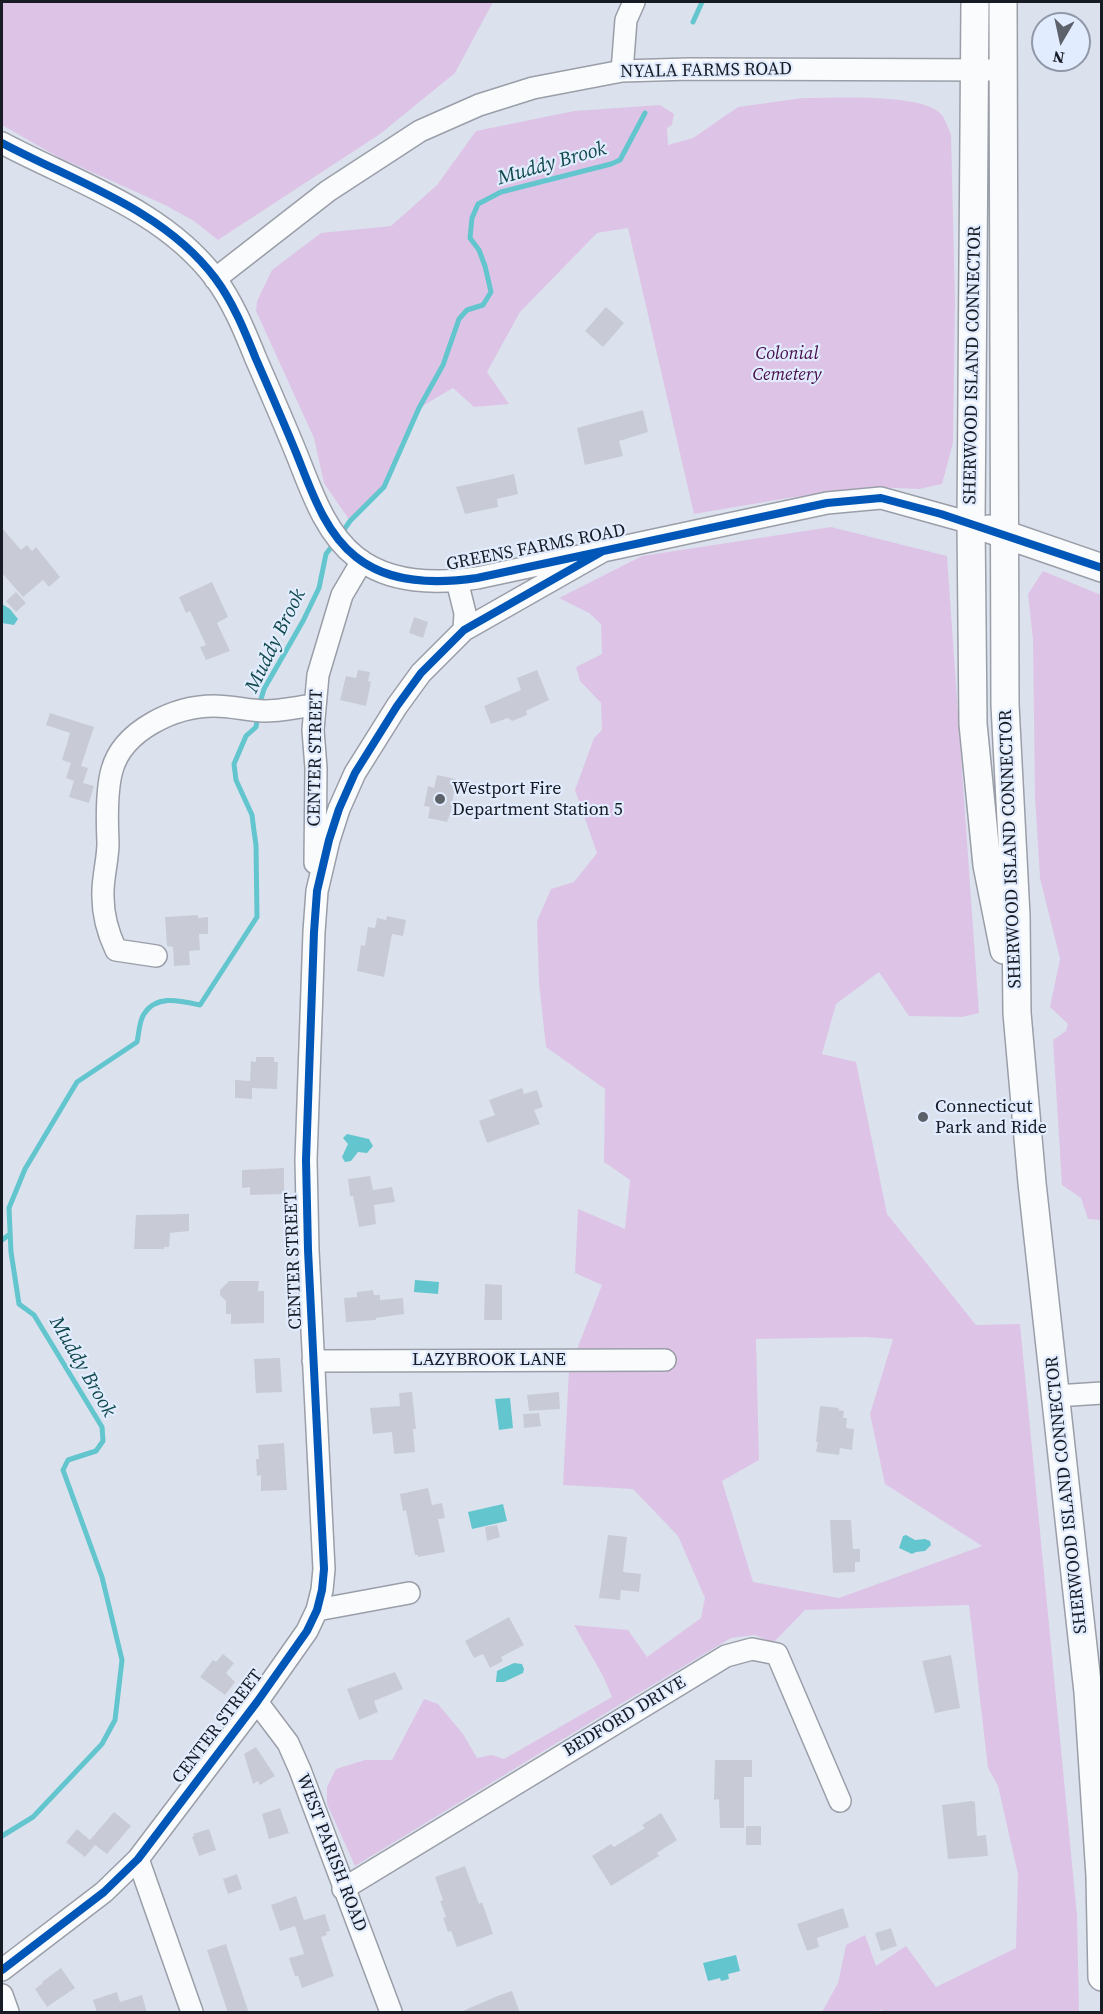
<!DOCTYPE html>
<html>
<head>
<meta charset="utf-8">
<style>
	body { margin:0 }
	#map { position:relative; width:1103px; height:2014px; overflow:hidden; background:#dbe2ee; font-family:"Source Serif 4",serif }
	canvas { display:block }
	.frame { position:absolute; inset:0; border:3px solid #171b23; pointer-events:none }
	.north { position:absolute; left:1031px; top:12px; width:60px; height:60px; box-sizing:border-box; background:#e2ecff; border:2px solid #9198a7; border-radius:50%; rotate:189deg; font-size:16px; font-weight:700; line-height:24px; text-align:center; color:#171b23 }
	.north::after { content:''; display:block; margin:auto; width:21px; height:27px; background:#5c616a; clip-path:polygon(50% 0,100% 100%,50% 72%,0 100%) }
</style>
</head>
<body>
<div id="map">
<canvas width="1103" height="2014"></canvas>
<div class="frame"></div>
<div class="north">N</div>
</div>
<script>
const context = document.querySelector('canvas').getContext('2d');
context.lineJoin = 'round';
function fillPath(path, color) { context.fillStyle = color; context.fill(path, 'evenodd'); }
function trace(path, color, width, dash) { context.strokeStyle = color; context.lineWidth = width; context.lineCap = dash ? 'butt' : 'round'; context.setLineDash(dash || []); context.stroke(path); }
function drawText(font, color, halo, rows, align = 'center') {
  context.font = font + ' "Source Serif 4",serif'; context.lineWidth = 4.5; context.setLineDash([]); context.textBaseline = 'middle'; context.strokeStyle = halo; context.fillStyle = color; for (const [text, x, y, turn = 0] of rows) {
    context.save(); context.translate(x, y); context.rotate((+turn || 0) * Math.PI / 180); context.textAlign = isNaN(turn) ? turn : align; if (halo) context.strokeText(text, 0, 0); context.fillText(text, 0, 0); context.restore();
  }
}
fillPath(new Path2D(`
	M2,2H493L455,73L380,134L218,240L194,221L165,205L56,156L2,125Z
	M803,98C832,98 920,93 940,113C945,118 948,128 951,134L955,302L953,443L942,484L919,489L868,487L788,498L694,514L628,228L597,233L520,312L487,372L509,404L474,407L453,388L419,408L384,487L350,521L324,483L314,438L256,311L257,301L272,270L321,233L391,226L437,185L476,131L574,111L660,105L674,114L672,125L667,128L668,145L693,138L738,107Z
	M831,527L947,556L979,1013L962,1017L909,1016L879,972L836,1004L822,1054L856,1062L887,1214L976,1325L1020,1324L1077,1915L1079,2012H885L881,2010L877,2012H822L838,1983L846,1945L865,1935L876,1966L906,1946L936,1987L1016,1948L1018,1874L998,1786L988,1768L969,1605L805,1610L773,1643L755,1635L731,1638L619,1705L355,1866L327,1804V1787L336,1769L365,1760H392L424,1699L438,1704L463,1734L477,1758L492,1755L504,1759L612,1697L603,1676L574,1625L628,1630L647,1657L701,1618L705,1598L678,1536L633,1489L563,1485L569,1370L602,1285L575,1273L578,1209L625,1229L630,1180L604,1162L605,1089L546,1047L539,983L537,921L551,889L574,882L597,853L575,790L594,738L602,730L601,703L580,681L576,667L602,654L601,624L589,613L559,598L642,556ZM866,1337L893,1339L870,1414L885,1484L982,1546L839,1598L753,1582L722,1481L759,1460L756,1339Z
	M1043,571L1101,595V1220L1088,1219L1081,1198L1062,1185L1053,1040L1066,1031L1068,1024L1050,1007L1060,959L1040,878L1035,797L1033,640L1028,594Z`), '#ddc4e6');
fillPath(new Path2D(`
	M2,604L10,609L18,619L14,625L2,623Z
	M347,1134L369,1139L373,1146L367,1153L358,1152L351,1161L345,1162L342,1157L348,1144L343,1138Z
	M415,1280L439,1282L438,1294L414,1292Z
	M510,1398L513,1428L499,1430L495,1399Z
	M503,1504L507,1521L472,1529L468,1512Z
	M906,1535L915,1540L925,1539L930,1541L931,1545L925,1551L916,1552L912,1554L899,1548L903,1536Z
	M514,1663L522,1664L524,1669L523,1673L504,1682H496L497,1671Z
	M736,1955L740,1971L728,1974L729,1979L721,1981L720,1978L708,1981L703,1963Z`), '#63c5cd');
trace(new Path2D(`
	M693,22L702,2
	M341,534L350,521L384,487L419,408L443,365L459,319L467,310L483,305L491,292L485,266L479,250L470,238L472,218L478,204L501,192L611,164L620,160L645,113
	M259,706L264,689L303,621L319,588L326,554L335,542
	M2,1240L10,1234
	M2,1836L33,1817L102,1744L115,1720L122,1660L102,1577L63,1470L68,1460L96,1451L103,1441L102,1427L34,1315L19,1304L11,1252L9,1208L25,1169L77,1082L137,1042C139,1034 139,1021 144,1014C157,994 181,1001 200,1005L257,917L256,845L254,831L252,815L236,780L234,764L246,736L256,727L258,715`), '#63c5cd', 5);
fillPath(new Path2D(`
	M606,307L624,323L603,347L585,331Z
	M643,410L648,432L619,441L623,456L585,465L577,428Z
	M514,474L518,494L497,499L498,507L465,514L456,487Z
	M2,528L21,550L27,545L32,551L36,547L60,577L49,587L43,580L23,597L2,573Z
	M212,582L228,617L217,623L230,651L206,660L200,647L206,645L190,611L186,613L179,597Z
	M16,592L26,603L16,612L6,601Z
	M414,617L428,622L423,638L409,633Z
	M358,670L370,672L368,681L371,682L366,706L340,700L346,676L356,678Z
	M537,670L549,700L526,711L527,715L512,721L508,718L491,724L484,706L521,690L517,678Z
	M50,713L94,727L81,766L88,768L83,783L94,786L89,803L69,797L74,781L66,778L71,763L62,760L70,733L46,725Z
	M437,775L456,779L451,811L447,822L428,818L430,807L424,806L428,786L434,788Z
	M198,915V918L208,917V934H199L200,950L189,951L190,965L174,966L173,947L167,946L165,917Z
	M387,916L406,920L403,936L392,934L384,977L357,971L361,945L365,946L368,927L375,928L377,918L386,920Z
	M256,1057H274V1062H278L277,1089L252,1088V1099L235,1098V1080L250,1081L251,1061L256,1062Z
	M522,1088L524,1094L537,1090L543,1107L534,1110L540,1124L487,1143L479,1121L495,1115L489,1100Z
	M284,1168V1194L250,1195V1187L242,1188V1170Z
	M370,1176L373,1190L392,1187L395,1202L374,1205L376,1224L359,1227L353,1196H350L348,1179Z
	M189,1214V1231L170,1233L169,1247H164V1249H134L136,1215Z
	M229,1281H259L258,1291H264V1323L231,1324V1314H226V1301L220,1295V1290Z
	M485,1284L502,1285V1320H484Z
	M373,1290L374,1295H380V1300L403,1298L404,1314L376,1318V1320L346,1322L344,1298L357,1297V1292Z
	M280,1358L282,1392L256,1393L254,1359Z
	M412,1392L416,1429H413L415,1452L394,1454L392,1432L373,1434L370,1408L400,1406L399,1393Z
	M559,1392L560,1409L529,1411L527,1395Z
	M820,1406L839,1408L838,1410L844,1411L843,1418H847L846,1428L854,1429L852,1450L840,1448L839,1455L816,1452L818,1442H816Z
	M539,1413L541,1426L524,1428L523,1414Z
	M284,1443L287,1490L261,1491V1475L257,1476L256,1459H259L258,1445Z
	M428,1488L432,1505L442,1503L445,1518L438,1519L445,1552L418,1557V1555H415L406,1510L403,1511L400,1494Z
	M830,1520H851L853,1549H860V1562H855V1572L833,1573Z
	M497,1525L500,1537L487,1541L485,1527Z
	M608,1535L627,1537L623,1572L641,1574L639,1592L621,1590L620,1600L599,1598Z
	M509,1617L524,1645L501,1657L503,1661L490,1668L483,1654L474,1658L465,1641Z
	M223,1654L234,1663L226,1673L235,1682L225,1695L200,1677L213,1660L216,1662Z
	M951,1655L960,1708L935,1713L922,1661Z
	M395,1672L403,1689L374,1701L378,1712L359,1720L347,1689Z
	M256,1747L275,1776L260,1785L258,1781L253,1784L244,1754Z
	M715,1760H752V1777H744V1828H720L719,1799L714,1800Z
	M972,1801L975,1802L977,1836L986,1835L988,1856L948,1859L942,1805Z
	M280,1808L289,1833L269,1839L262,1814Z
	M114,1812L131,1826L107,1854L95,1845L85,1857L66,1842L77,1829L90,1840Z
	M661,1813L677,1840L657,1853L659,1856L611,1886L592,1856L611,1844L614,1847L645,1828L642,1825Z
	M746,1826H761V1845H746Z
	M209,1829L216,1850L199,1856L192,1837L194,1836L193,1834Z
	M465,1866L479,1904L482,1902L493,1934L457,1947L451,1931L448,1932L443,1918L446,1917L440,1901L443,1900L435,1877Z
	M237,1874L242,1889L228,1894L223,1879Z
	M296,1896L304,1920L325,1914L330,1931L326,1932L327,1935L321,1937L334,1976L302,1988L298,1976H295L289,1958L304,1954L295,1926L280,1931L271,1905Z
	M843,1908L849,1927L817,1938L819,1947L807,1951L797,1924Z
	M891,1928L897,1946L881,1951L875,1933Z
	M226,1944L234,1969L249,2013H228L207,1950Z
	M61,1968L75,1988L47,2007L35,1989L43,1983L42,1982Z
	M512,1991L520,2013H458L500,1995Z
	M117,1992L120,2002L142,1995L147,2013H97L93,2000Z`), '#c8cbd5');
const minor = new Path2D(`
	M622,71L626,20L634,2
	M2,143C75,182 163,209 215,278C233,302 245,332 256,359C270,391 284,423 297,455C311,490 325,533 356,557C390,584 436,584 477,578L827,503L881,498L971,523
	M215,279L328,191L420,131L479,105L533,88L622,71L689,69L1003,70
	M457,581L465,613L464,630
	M315,863L316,768L313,730L318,675L342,595L362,561
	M156,956L116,950C108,933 103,916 103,897C102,879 108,861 108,843C107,821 106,791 112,770C123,730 175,706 214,706C230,706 247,710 264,711C280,711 298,707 314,705
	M313,1361L665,1360
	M1056,1396L1102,1393
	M317,1610L409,1593
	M257,1702L288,1743L300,1770L391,2012
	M138,1859L192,2012
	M343,1889L726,1656L752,1649L777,1654L840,1801
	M2,1970L104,1892L138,1859L257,1702L307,1631L317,1610L322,1590L324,1569L308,1250L306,1160L314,932L317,891L329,840L339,809L355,773L397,706L421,673L464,630L603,551
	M2,1995L8,2012`);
const major = new Path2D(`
	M975,2L971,523L973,724L987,865L1004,950
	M1003,2L1005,705L1016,916L1017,1013L1032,1183L1088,1692L1100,1876L1102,1977
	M989,529L1102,568`);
trace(minor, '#9a9ea8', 24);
trace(major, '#9a9ea8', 30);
trace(minor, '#fafbfc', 21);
trace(major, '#fafbfc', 27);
trace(new Path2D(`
	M2,143C75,182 163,209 215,278C233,302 245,332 256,359C270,391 284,423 297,455C311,490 325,533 356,557C390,584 436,584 477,578L827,503L881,498L941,514L1102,568
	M2,1970L104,1892L138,1859L257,1702L307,1631L317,1610L322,1590L324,1569L308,1250L306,1160L314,932L317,891L329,840L339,809L355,773L397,706L421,673L464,630L603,551`), '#0057b8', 8);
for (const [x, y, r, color] of [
	[440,799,6,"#5c616a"],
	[923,1117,6,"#5c616a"]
]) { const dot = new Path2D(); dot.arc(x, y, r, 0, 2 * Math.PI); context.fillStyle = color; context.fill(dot); trace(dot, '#e2ecff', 2); }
drawText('18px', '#171b23', '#e2ecff', [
	["NYALA FARMS ROAD",706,71,-1],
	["SHERWOOD ISLAND CONNECTOR",973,365,-89],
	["GREENS FARMS ROAD",536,548,-11],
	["CENTER STREET",316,758,-89],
	["SHERWOOD ISLAND CONNECTOR",1011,849,-92],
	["CENTER STREET",294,1261,-92],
	["LAZYBROOK LANE",489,1360],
	["SHERWOOD ISLAND CONNECTOR",1067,1495,-96],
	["BEDFORD DRIVE",625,1717,-31],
	["CENTER STREET",218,1727,-53],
	["WEST PARISH ROAD",331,1853,69]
]);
drawText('italic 18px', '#480f4a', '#e2ecff', [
	["Colonial",787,354],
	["Cemetery",787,375]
]);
drawText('18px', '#171b23', '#e2ecff', [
	["Westport Fire",452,789],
	["Department Station 5",452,810],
	["Connecticut",935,1107],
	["Park and Ride",935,1128]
], 'left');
drawText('italic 20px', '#114a4c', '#e2ecff', [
	["Muddy Brook",552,164,-16],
	["Muddy Brook",276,641,-64],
	["Muddy Brook",82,1367,60]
]);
</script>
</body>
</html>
